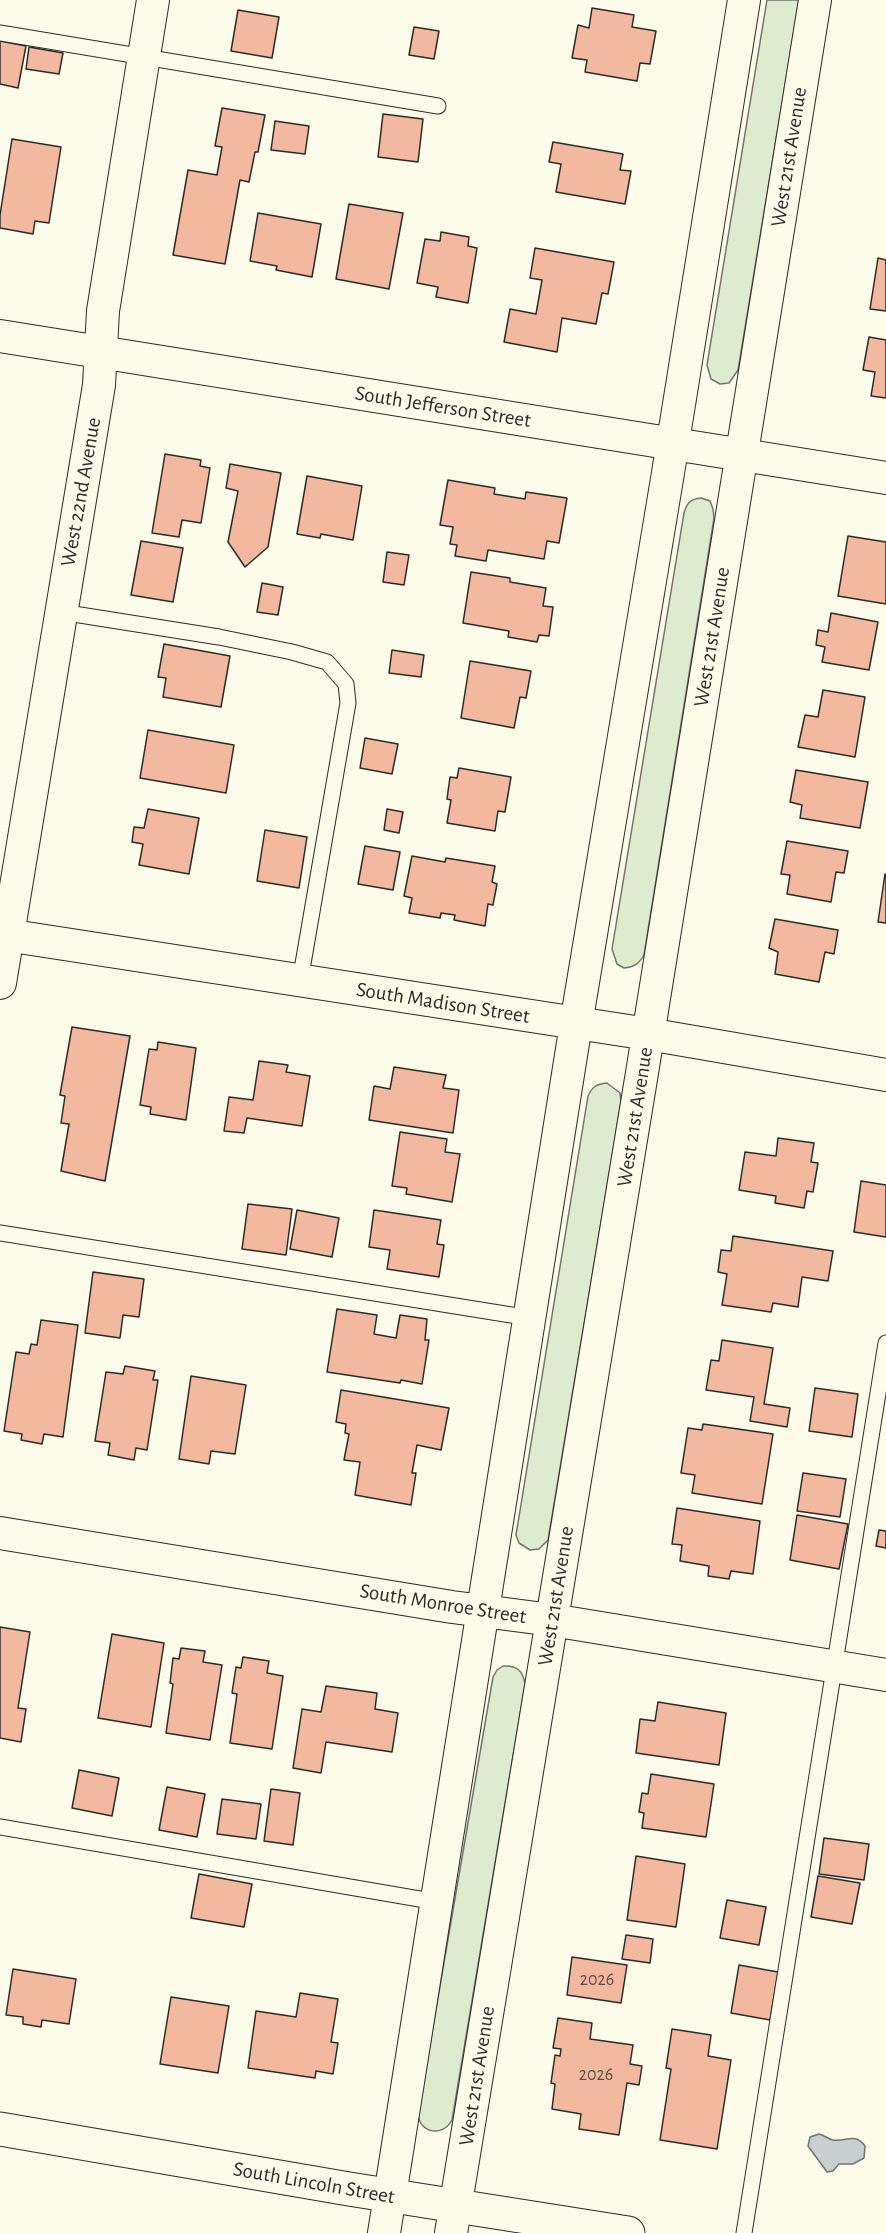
<!DOCTYPE html>
<html>
<head>
<meta charset="utf-8">
<style>
	body { margin:0 }
	canvas { display:block; background:#fdfbea }
</style>
</head>
<body>
<canvas width="886" height="2233"></canvas>
<script>
const context = document.querySelector('canvas').getContext('2d');
context.lineJoin = 'round';
function fillPath(path, color) { context.fillStyle = color; context.fill(path, 'evenodd'); }
function trace(path, color, width, dash) { context.strokeStyle = color; context.lineWidth = width; context.lineCap = dash ? 'butt' : 'round'; context.setLineDash(dash || []); context.stroke(path); }
function drawText(font, color, halo, rows, align = 'center') {
  context.font = font + ' "Alegreya Sans",sans-serif'; context.lineWidth = 4.5; context.setLineDash([]); context.textBaseline = 'middle'; context.strokeStyle = halo; context.fillStyle = color; for (const [text, x, y, turn = 0] of rows) {
    context.save(); context.translate(x, y); context.rotate((+turn || 0) * Math.PI / 180); context.textAlign = isNaN(turn) ? turn : align; if (halo) context.strokeText(text, 0, 0); context.fillText(text, 0, 0); context.restore();
  }
}
const green = new Path2D(`
	M767,0H799L738,370L729,383L720,384L711,379L707,365Z
	M701,498L710,501L713,509L714,518L644,955C639,964 634,967 624,968L617,964L612,949L684,513C687,502 691,499 701,498Z
	M607,1083L620,1093L621,1102L548,1540L539,1549L530,1550L519,1543L516,1535L588,1096C592,1087 596,1084 607,1083Z
	M503,1666C517,1665 523,1671 525,1684L452,2120C443,2137 420,2134 418,2114L493,1677L497,1670Z`);
fillPath(green, '#deebd1');
trace(green, '#74746e', 1.5);
const water = new Path2D(`
	M819,2134C824,2135 828,2139 833,2140C846,2142 855,2132 865,2146L864,2158L853,2164H839L833,2171L827,2172L808,2146L810,2137Z`);
fillPath(water, '#c7d0d0');
trace(water, '#74746e', 1.5);
const building = new Path2D(`
	M592,8L634,15L632,27L656,31L650,64L640,63L637,81L585,72L587,60L572,58L578,25L589,28Z
	M238,10L279,17L272,58L231,51Z
	M414,27L439,31L434,59L409,55Z
	M0,41L26,46L18,88L0,84Z
	M29,47L63,53L59,74L26,69Z
	M222,108L265,115L258,152H255L249,182L240,180L225,264L173,255L188,170L217,175L222,147L215,146Z
	M383,114L423,119L418,162L378,157Z
	M275,121L309,126L305,154L271,150Z
	M12,139L61,147L49,223L35,221L33,234L0,228V215Z
	M553,142L623,154L620,170L631,171L625,204L556,192L561,164L549,162Z
	M349,204L403,213L389,289L336,279Z
	M258,213L321,224L312,277L276,270L277,266L250,261Z
	M441,232L469,237L468,246L477,248L468,303L436,297L438,287L417,283L425,239L440,241Z
	M535,248L614,262L608,294L602,293L596,324L562,318L557,352L504,342L510,309L536,314L542,280L530,278Z
	M878,258L886,260V311L870,309Z
	M869,337L886,340V398L871,396L875,372L863,370Z
	M165,454L201,460L200,466L210,468L201,523L182,520L179,537L152,533Z
	M230,464L281,473L268,547L245,567L228,542L238,491L226,488Z
	M307,476L362,486L353,540L321,534L320,538L297,534Z
	M448,480L495,488L494,494L525,499L526,492L567,498L559,543L547,541L544,559L488,550L486,561L455,556L457,545L450,544L453,527L440,525Z
	M848,536L886,542V604L838,596Z
	M141,541L183,548L173,602L131,595Z
	M387,552L409,555L404,585L383,582Z
	M471,572L510,578V582L546,588L543,606L553,607L549,636L539,635L537,642L508,637L509,631L463,623Z
	M262,583L283,587L278,615L257,612Z
	M831,613L878,622L869,670L822,662L825,647L816,645L818,630L828,632Z
	M164,644L230,656L221,707L163,697L166,678L158,677Z
	M392,650L424,655L421,677L389,673Z
	M470,661L531,671L526,698L520,697L514,728L461,718Z
	M823,690L865,697L855,757L798,747L805,715L818,717Z
	M148,730L234,745L226,793L140,778Z
	M365,738L398,744L392,774L360,768Z
	M459,768L511,777L505,812L498,811L495,831L447,823L451,800L447,799L450,777L457,778Z
	M796,770L868,782L860,828L800,818L802,805L790,802Z
	M148,809L199,818L189,874L139,865L143,844L132,842L134,827L144,828Z
	M387,809L403,812L399,833L384,830Z
	M265,830L307,837L299,888L257,881Z
	M787,841L848,851L844,873L836,872L831,902L787,894L790,875L781,874Z
	M365,846L400,852L393,890L358,884Z
	M412,856L445,862L446,858L495,866L492,882L497,884L493,905L488,904L485,926L454,920L455,915L441,913L440,918L409,913L412,898L404,896Z
	M885,874L886,875V923L878,922Z
	M775,919L838,930L834,954L825,952L819,982L775,974L778,952L769,948Z
	M72,1027L130,1036L105,1181L61,1171L69,1124L61,1123L65,1096L60,1095Z
	M158,1042L196,1048L186,1120L150,1114L151,1107L140,1105L149,1049L157,1050Z
	M259,1061L288,1065L286,1072L310,1076L302,1126L247,1118L244,1133L224,1131L229,1097L253,1100Z
	M394,1067L446,1075L443,1088L459,1090L453,1133L369,1120L374,1086L390,1089Z
	M400,1132L447,1139L445,1152L460,1154L452,1202L406,1194L407,1188L392,1186Z
	M778,1138L814,1143L811,1162L818,1163L813,1192L807,1191L804,1208L775,1203L776,1196L739,1190L745,1152L776,1156Z
	M861,1181L886,1185V1237L854,1232Z
	M248,1204L292,1209L286,1255L242,1249Z
	M297,1210L339,1218L332,1257L290,1249Z
	M374,1210L441,1220L437,1244L444,1245L439,1277L387,1269L390,1250L369,1247Z
	M733,1236L833,1251L828,1281L802,1277L798,1307L773,1303L771,1312L722,1305L727,1274L718,1272L721,1250L731,1251Z
	M93,1272L144,1279L139,1317L123,1315L120,1338L85,1333Z
	M337,1309L377,1315L374,1334L396,1338L400,1315L427,1319L425,1340H429L422,1384L401,1380L400,1383L327,1372Z
	M41,1320L78,1325L63,1437L44,1434L42,1444L21,1440L22,1434L4,1431L16,1352L29,1354L31,1344L37,1345Z
	M722,1340L773,1348L764,1404L790,1408L787,1427L750,1421L754,1397L706,1390L711,1360L719,1361Z
	M125,1366L155,1371L153,1380H158L147,1450L136,1448L134,1460L108,1455L110,1443L95,1441L106,1372L123,1374Z
	M191,1376L246,1385L235,1454L211,1451L209,1464L179,1459Z
	M815,1388L858,1394L852,1437L809,1431Z
	M341,1390L449,1408L441,1450L417,1445L412,1473H416L411,1505L355,1495L360,1462L344,1460L349,1434L345,1433L346,1424L336,1422Z
	M703,1424L773,1434L762,1504L692,1493L695,1475L681,1473L688,1428L702,1430Z
	M803,1473L846,1479L840,1517L797,1511Z
	M677,1508L760,1521L753,1574L731,1571L729,1579L708,1576L709,1566L680,1561L682,1545L672,1544Z
	M797,1515L848,1524L839,1569L790,1560Z
	M879,1530L886,1531V1548L876,1546Z
	M0,1627L30,1632L18,1708L26,1709L21,1742L0,1738Z
	M112,1634L164,1643L151,1727L98,1718Z
	M181,1648L205,1651L203,1662L222,1665L210,1740L166,1733L173,1684L170,1683L173,1658L179,1659Z
	M243,1657L269,1661L267,1673L283,1676L272,1749L230,1743L237,1694L232,1693L236,1667L241,1668Z
	M326,1686L377,1693L375,1709L398,1713L392,1752L326,1742L321,1773L293,1768L302,1709L321,1712Z
	M658,1702L726,1713L719,1765L636,1753L640,1719L655,1721Z
	M79,1770L119,1778L112,1816L72,1808Z
	M651,1774L714,1784L706,1837L642,1828L644,1813L639,1812L642,1793L648,1794Z
	M167,1787L205,1794L197,1837L159,1830Z
	M271,1789L300,1793L293,1845L264,1841Z
	M222,1799L261,1804L256,1839L217,1834Z
	M824,1838L869,1844L864,1880L819,1874Z
	M636,1856L685,1864L676,1927L627,1920Z
	M199,1874L252,1884L244,1927L191,1918Z
	M818,1876L860,1883L852,1924L811,1917Z
	M727,1900L766,1907L759,1945L720,1938Z
	M626,1935L653,1939L650,1963L622,1959Z
	M572,1957L627,1965L621,2003L567,1995Z
	M739,1965L778,1972L770,2020L731,2013Z
	M13,1969L76,1979L69,2024L42,2020L41,2027L23,2024V2017L6,2015Z
	M300,1993L338,1999L331,2042L338,2043L333,2074L316,2071L315,2078L248,2068L256,2011L296,2017Z
	M171,1997L229,2006L218,2073L160,2064Z
	M558,2018L592,2023L590,2039L633,2045L630,2064L642,2066L639,2085L627,2083L619,2135L579,2129L581,2114L552,2109L555,2084L551,2083L555,2055L560,2056L561,2049L553,2048Z
	M672,2029L711,2035L708,2056L731,2060L717,2149L660,2140L671,2069L666,2068Z`);
fillPath(building, '#f2b8a0');
trace(building, '#2b2b2b', 1.5);
const service = new Path2D(`
	M0,33L438,106
	M61,612L219,637L292,652L327,662L346,684L348,703L300,981
	M0,1233L530,1318
	M0,1827L437,1902
	M744,2233L886,1343`);
const minor = new Path2D(`
	M0,336L886,478
	M0,934L648,1034L886,1075
	M0,983L99,385L103,311L153,0
	M0,1533L452,1607L552,1620L886,1675
	M384,2233L576,1024L667,479L744,0
	M451,2233L641,1079L815,0`);
const tertiary = new Path2D(`
	M0,2129L349,2189L628,2233`);
trace(service, '#2b2b2b', 17);
trace(minor, '#2b2b2b', 34);
trace(tertiary, '#2b2b2b', 35);
trace(service, '#fdfbea', 15);
trace(minor, '#fdfbea', 32);
trace(tertiary, '#fdfbea', 33);
drawText('18px', '#5d4e48', null, [
	["2026",597,1980],
	["2026",596,2075]
]);
drawText('21px', '#2b2b2b', '#fdfbea', [
	["West 21st Avenue",789,157,-81],
	["South Jefferson Street",443,407,9],
	["West 22nd Avenue",81,492,-80],
	["West 21st Avenue",712,637,-81],
	["South Madison Street",443,1003,9],
	["West 21st Avenue",635,1117,-81],
	["West 21st Avenue",556,1596,-81],
	["South Monroe Street",443,1604,9],
	["West 21st Avenue",477,2076,-81],
	["South Lincoln Street",314,2183,10]
]);
</script>
</body>
</html>
